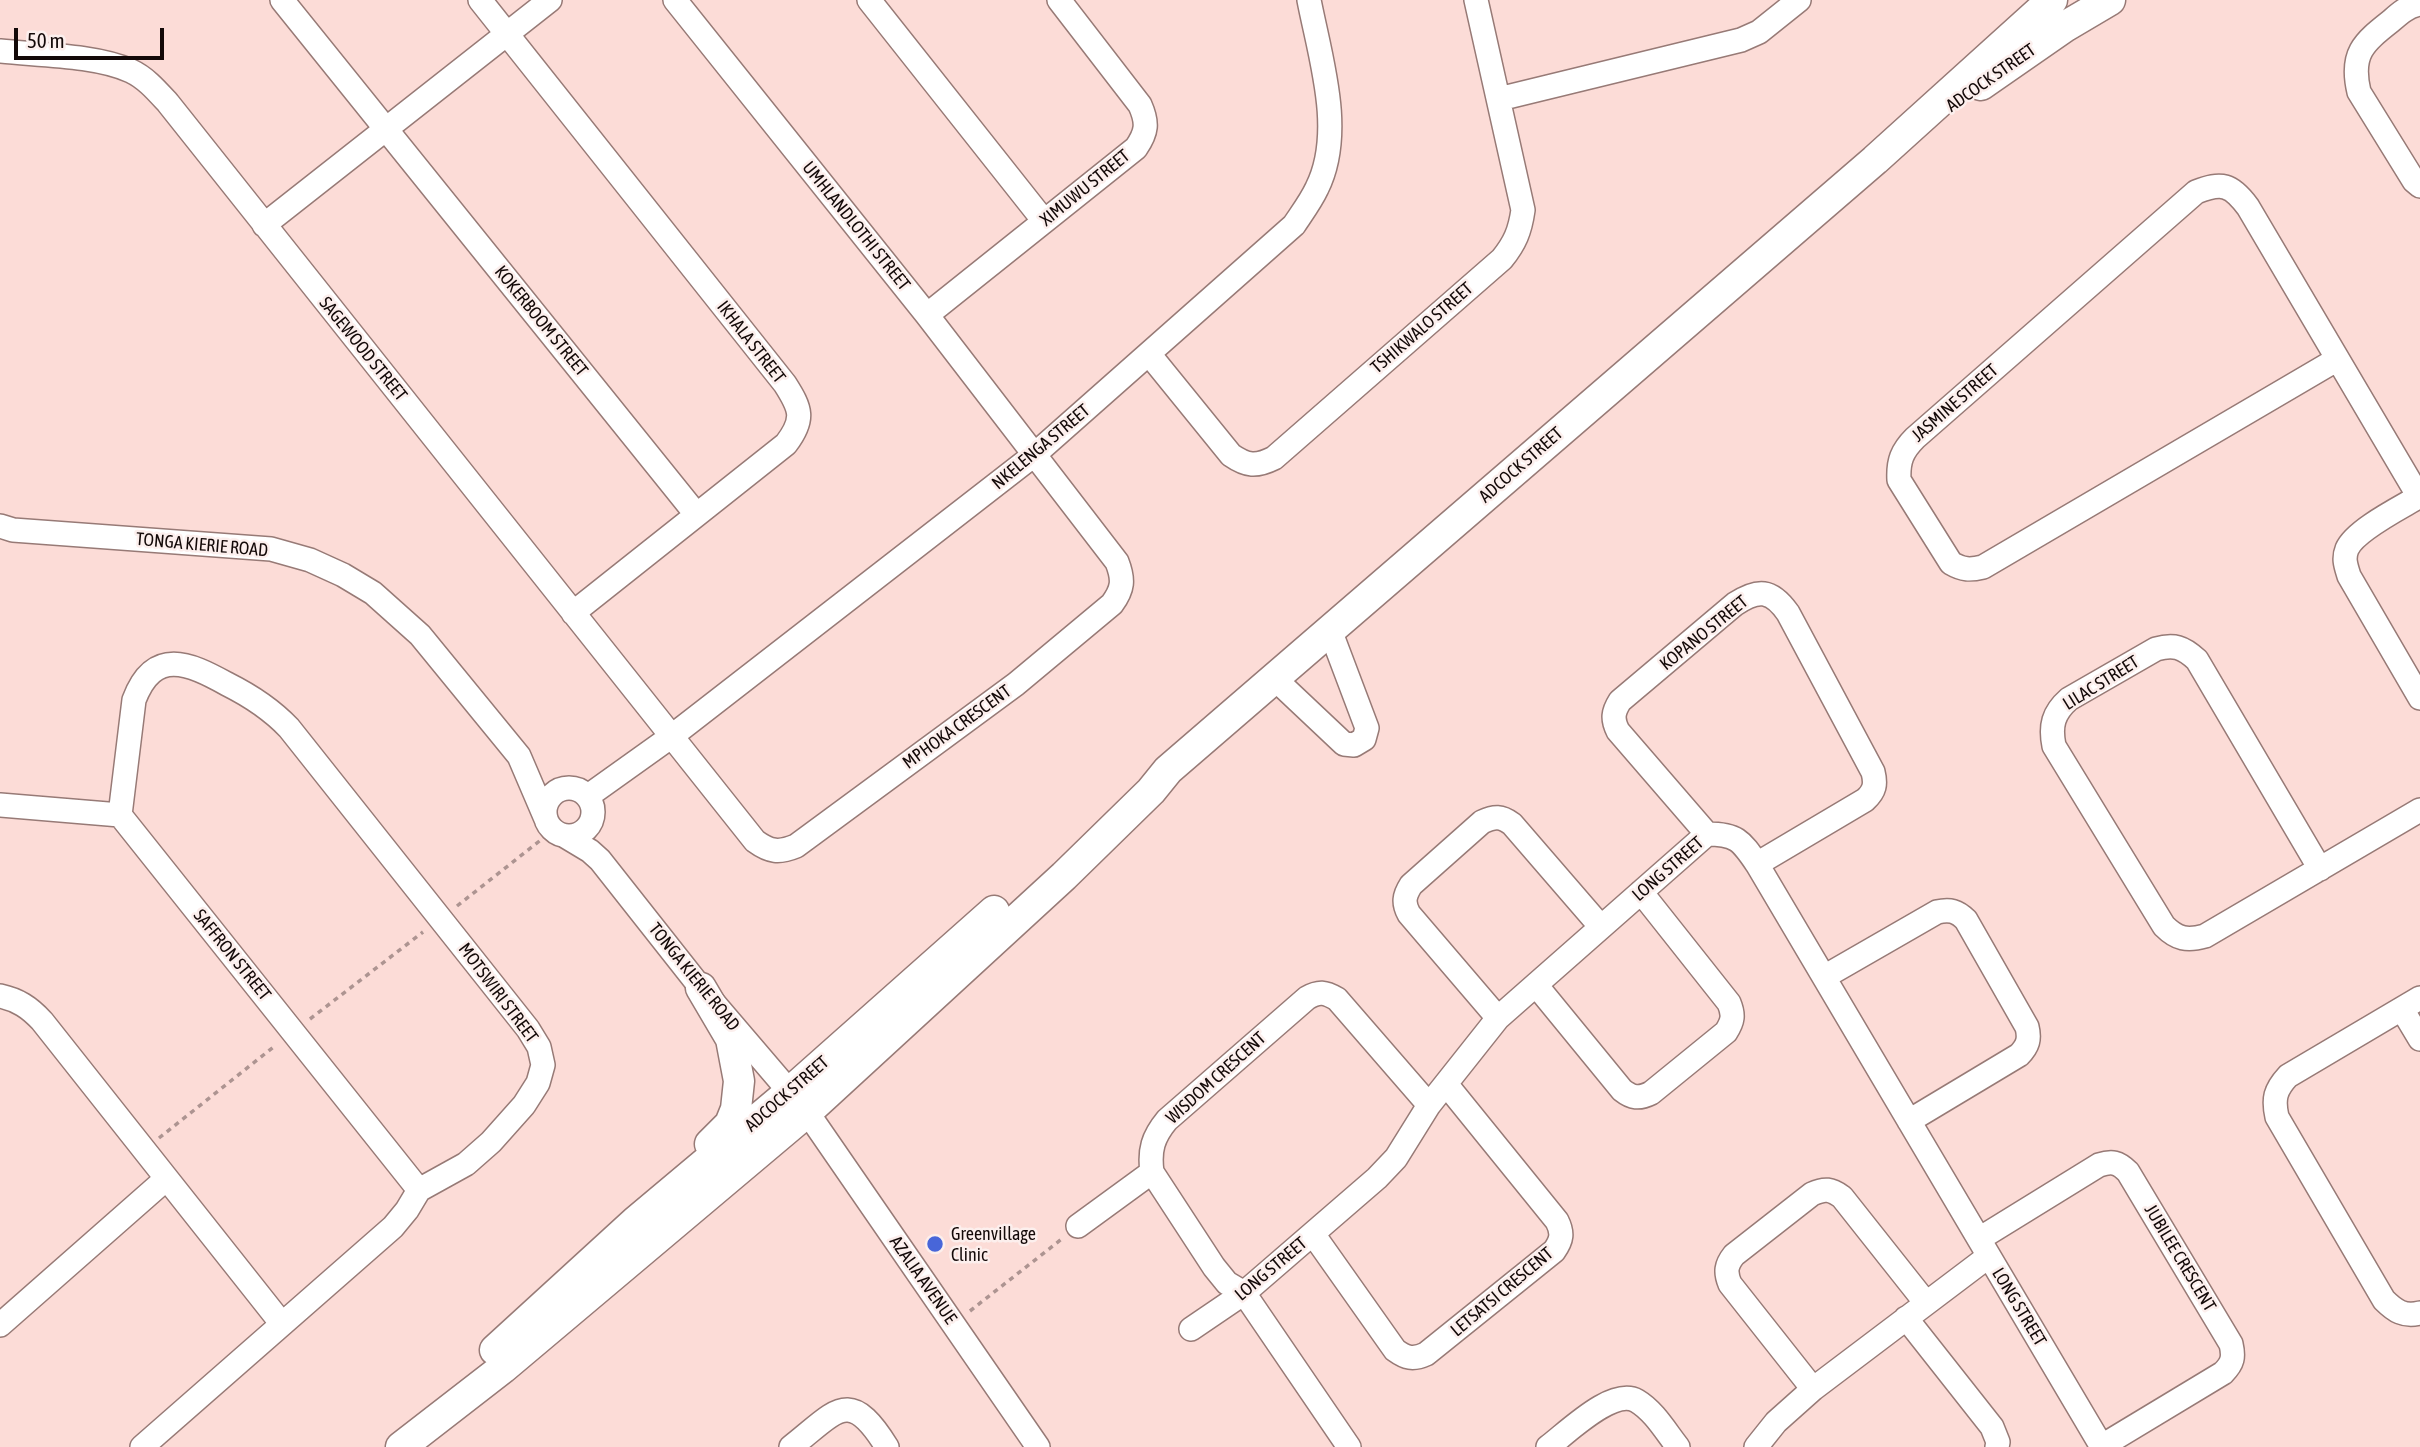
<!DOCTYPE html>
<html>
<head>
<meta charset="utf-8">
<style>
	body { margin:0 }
	#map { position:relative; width:2420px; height:1447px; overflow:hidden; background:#fcdcd7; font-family:"Asap Condensed",sans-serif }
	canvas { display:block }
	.scale { position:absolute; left:14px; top:28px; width:150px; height:32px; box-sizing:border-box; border:4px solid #130908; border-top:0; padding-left:9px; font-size:21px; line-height:24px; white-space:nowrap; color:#130908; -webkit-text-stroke:5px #fcefed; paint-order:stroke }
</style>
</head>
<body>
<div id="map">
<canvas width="2420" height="1447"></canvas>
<div class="scale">50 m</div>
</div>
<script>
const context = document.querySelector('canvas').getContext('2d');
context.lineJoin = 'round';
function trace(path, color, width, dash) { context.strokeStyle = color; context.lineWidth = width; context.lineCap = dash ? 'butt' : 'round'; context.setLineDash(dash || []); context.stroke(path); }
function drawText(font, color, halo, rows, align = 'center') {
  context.font = font + ' "Asap Condensed",sans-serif'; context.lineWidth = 5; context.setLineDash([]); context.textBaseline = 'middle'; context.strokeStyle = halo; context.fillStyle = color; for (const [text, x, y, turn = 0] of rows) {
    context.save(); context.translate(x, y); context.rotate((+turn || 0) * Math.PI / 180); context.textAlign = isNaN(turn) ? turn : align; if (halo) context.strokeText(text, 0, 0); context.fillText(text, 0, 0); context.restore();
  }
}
const minor = new Path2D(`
	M282,0L696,514
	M480,0L785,384C801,409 805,419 786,444L573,613
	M869,0L1044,221
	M2420,4C2408,6 2400,13 2391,21C2363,43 2350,54 2359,92L2414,181L2420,186
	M0,51C38,55 97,55 131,71C146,78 157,91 168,103L755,841C770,852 779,853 796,846L1016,684L1112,604C1123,589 1124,580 1117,562L927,315L675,0
	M1499,99L1741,40L1759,32L1799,0
	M264,225L550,0
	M927,315L1136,148C1147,132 1148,123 1140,105L1059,0
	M1149,354L1231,455C1247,466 1256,467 1274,458L1502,259C1515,243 1520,231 1523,210L1476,0
	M2336,360L1983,567C1970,570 1963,570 1951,563L1899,480C1898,461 1902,451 1915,438L2196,192C2222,182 2231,184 2248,207L2419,497
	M2420,496C2402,507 2355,530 2347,549C2343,559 2346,566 2349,576L2420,698
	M0,526L13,530L271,549L310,560L343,575L373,593L420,635L519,756L546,819
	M1274,678L1344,744L1354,745L1364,739L1367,728L1330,630
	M545 812a24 24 0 1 1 48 0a24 24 0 1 1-48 0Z
	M588,796L672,736L1034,455L1294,225C1302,213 1311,201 1317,188C1345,132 1320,57 1309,0
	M0,805L120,815L419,1190
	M120,815L134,700C154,647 189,663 227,684C251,696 271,709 289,728L528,1029L539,1047L543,1065L538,1083L524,1105L491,1142L466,1164L419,1190L407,1210L393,1227L142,1447
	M1707,834L1618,731C1612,719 1613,712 1620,701L1735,604C1758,589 1771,589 1788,613L1873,772C1876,784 1875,791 1865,800L1757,864
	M565,836L590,851L600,860L701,988L807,1112L1038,1447
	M2320,869L2197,660C2183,647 2174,644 2156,649L2069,699C2053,713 2050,726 2054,746L2164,926C2177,939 2187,941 2205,936L2420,810
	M1824,977L1937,912C1950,909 1957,911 1966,920L2027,1027C2030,1039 2028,1046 2019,1055L1909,1121
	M1536,985L1622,1090C1632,1098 1639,1099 1651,1093L1726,1032C1733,1021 1734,1015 1729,1003L1641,892
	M0,996C18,1000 29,1007 42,1021L282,1324
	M2420,998L2288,1076C2275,1090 2273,1099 2277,1117L2384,1300C2395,1311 2404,1317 2420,1313
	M2402,1009L2420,1039
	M1498,1018L1409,914C1403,903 1404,896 1411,885L1482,822C1495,816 1501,816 1512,824L1601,927
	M1078,1226L1152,1172
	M1313,1234L1395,1350C1406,1358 1413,1360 1426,1354L1554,1251C1562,1240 1563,1233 1557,1221L1446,1084
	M1979,1239L2099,1165C2112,1161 2118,1162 2128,1172L2231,1344C2234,1357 2233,1363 2223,1373L2102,1446
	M1906,1318L1992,1427L1998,1442L1997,1447
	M0,1325L166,1179
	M1191,1329L1244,1293L1377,1178L1396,1158L1429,1105L1498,1018L1707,834C1736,834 1741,840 1757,864L2102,1447
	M1813,1389L1730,1284C1725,1272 1726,1265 1734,1255L1812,1194C1825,1188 1831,1189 1842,1197L1926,1303
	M791,1447C837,1411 849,1386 887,1447
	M1349,1447L1244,1293L1227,1283L1214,1267L1152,1172C1149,1150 1153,1137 1167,1120L1307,998C1319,991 1325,992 1337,999L1429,1105
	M1548,1447C1568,1432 1613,1387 1637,1401C1654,1411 1666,1432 1678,1447
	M1756,1447L1776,1422L1813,1389L1989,1256`);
const major = new Path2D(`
	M1981,85L2066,26L2110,0
	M701,988L731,1039L739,1081L736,1109L730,1124L710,1144
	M495,1350L635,1222L790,1092L994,911
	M401,1447L503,1368L807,1112L1064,876L1151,791L1168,770L1875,160L2052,0`);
trace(minor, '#977a76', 26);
trace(major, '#977a76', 33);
trace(new Path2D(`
	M457,906L542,839
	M310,1019L423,932
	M159,1138L276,1045
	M970,1311L1063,1238`), '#ad9491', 3.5, [5, 5]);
trace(minor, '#fff', 23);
trace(major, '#fff', 30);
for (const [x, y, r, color] of [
	[935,1244,9,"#4866d9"]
]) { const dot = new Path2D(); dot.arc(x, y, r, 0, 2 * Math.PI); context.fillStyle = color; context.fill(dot); trace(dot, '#fcefed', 2.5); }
drawText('18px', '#130908', '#fcefed', [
	["ADCOCK STREET",1991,78,-35],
	["XIMUWU STREET",1085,188,-39],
	["UMHLANDLOTHI STREET",856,226,51],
	["KOKERBOOM STREET",541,321,51],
	["TSHIKWALO STREET",1422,328,-41],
	["IKHALA STREET",751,342,52],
	["SAGEWOOD STREET",363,349,51],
	["JASMINE STREET",1955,403,-41],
	["NKELENGA STREET",1041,447,-40],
	["ADCOCK STREET",1521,465,-41],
	["TONGA KIERIE ROAD",202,545,5],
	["KOPANO STREET",1704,633,-39],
	["LILAC STREET",2101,683,-32],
	["MPHOKA CRESCENT",957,727,-36],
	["LONG STREET",1668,869,-41],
	["SAFFRON STREET",232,955,51],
	["TONGA KIERIE ROAD",694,977,51],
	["MOTSWIRI STREET",498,993,53],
	["WISDOM CRESCENT",1216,1078,-42],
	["ADCOCK STREET",787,1094,-41],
	["JUBILEE CRESCENT",2180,1258,59],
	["LONG STREET",1271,1269,-40],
	["AZALIA AVENUE",923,1280,55],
	["LETSATSI CRESCENT",1502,1292,-40],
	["LONG STREET",2019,1307,59]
]);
drawText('18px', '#130908', '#fcefed', [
	["Greenvillage",951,1234],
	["Clinic",951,1255]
], 'left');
</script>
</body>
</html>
